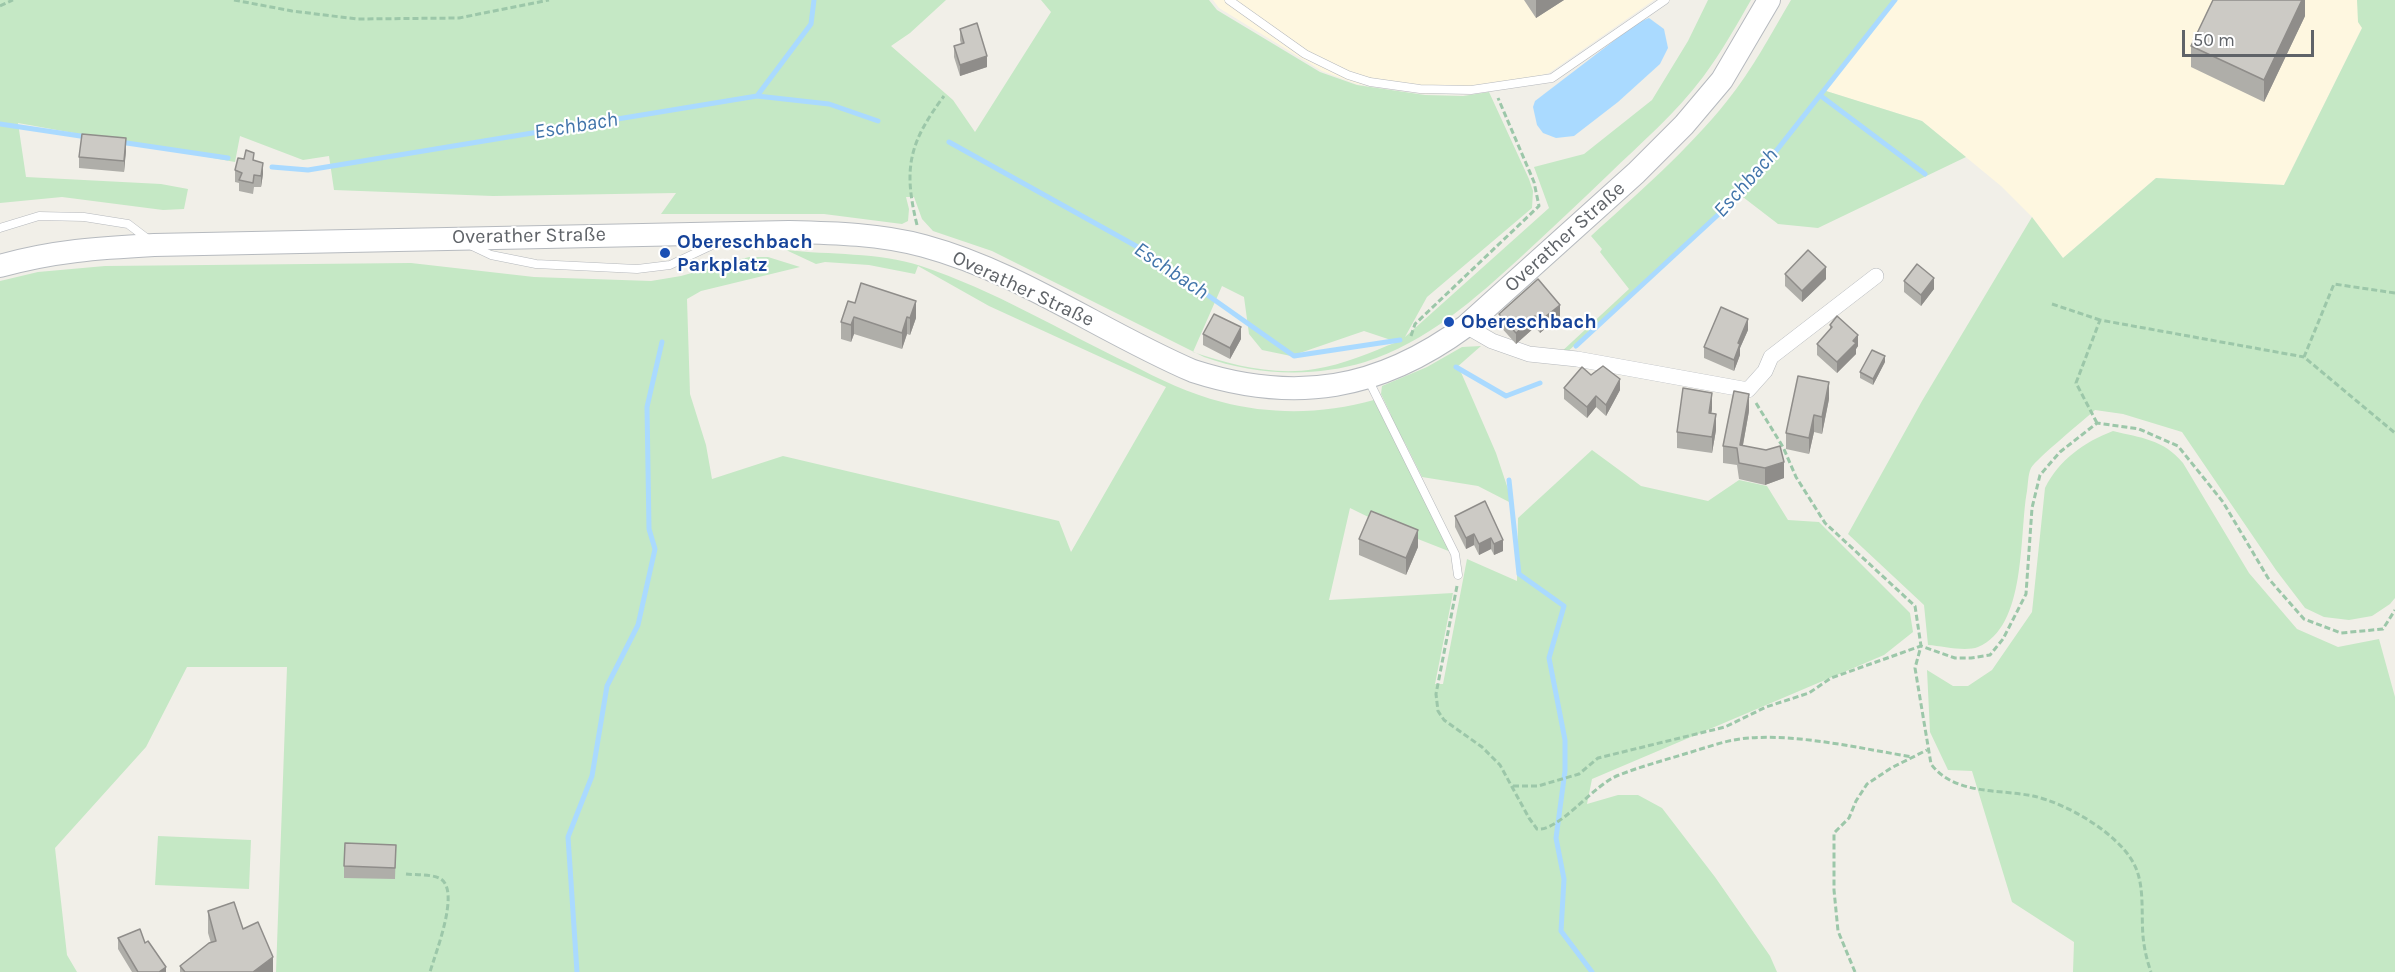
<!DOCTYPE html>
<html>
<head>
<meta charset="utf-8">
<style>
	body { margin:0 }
	#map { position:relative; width:2395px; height:972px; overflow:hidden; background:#f1efe8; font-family:Karla,sans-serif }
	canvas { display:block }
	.scale { position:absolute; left:2182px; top:30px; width:132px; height:27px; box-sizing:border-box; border:3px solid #5f6368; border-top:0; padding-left:8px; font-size:18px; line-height:21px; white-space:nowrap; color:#5f6368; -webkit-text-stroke:4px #fff; paint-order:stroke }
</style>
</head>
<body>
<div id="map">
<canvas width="2395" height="972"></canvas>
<div class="scale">50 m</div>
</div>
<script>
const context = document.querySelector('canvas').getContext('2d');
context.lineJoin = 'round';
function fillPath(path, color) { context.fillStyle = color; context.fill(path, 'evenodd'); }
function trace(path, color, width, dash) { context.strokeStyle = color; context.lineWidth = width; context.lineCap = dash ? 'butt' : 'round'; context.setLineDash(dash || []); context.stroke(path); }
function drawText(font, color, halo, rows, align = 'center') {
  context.font = font + ' Karla,sans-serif'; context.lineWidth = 4.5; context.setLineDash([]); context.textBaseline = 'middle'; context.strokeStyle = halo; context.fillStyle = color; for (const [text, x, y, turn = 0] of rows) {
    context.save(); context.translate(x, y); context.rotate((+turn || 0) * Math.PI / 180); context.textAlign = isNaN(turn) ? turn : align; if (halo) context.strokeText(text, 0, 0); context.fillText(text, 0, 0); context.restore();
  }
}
fillPath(new Path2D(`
	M1213,0H1654L1549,73L1490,90L1463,94H1426L1357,84L1322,71L1219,8Z
	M1894,0H2359L2362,28L2284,185L2156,178L2063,258L2032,217L2001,186L1922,121L1823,90Z`), '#fef7e0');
fillPath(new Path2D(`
	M0,0H946L910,33L891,46L953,100L975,132L1051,12L1041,0H1209L1217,10L1320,72L1357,85L1425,95L1463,96L1489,92L1529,179L1533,191L1532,208L1427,297L1405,337L1549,208L1534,167L1584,154L1652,100L1688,41L1708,0H1751C1736,26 1721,53 1703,77C1676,113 1640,144 1608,175C1580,202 1551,229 1522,256C1475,299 1427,342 1365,362C1313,378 1254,375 1204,357L992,251L933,231L922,219L914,197H906L909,209L908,221L902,224L824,214H661L676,193L493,196L334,190L329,156L303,160L240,136L235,162L18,123L26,177L161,184L188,189L184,209L163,210L62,197L0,203ZM1222,286L1244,297L1249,334L1262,350L1291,356L1364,331L1397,342C1371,352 1343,365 1315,369C1274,376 1231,365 1193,352Z
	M1791,0H1894L1823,90L1922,121L1966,157L1818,228L1778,224L1739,194L1564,355L1559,354L1629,289L1600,252L1602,249L1591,236C1637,194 1688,150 1727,101C1752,70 1771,34 1791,0Z
	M2357,0H2395V598L2390,604L2372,616L2349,620L2324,617L2305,608L2276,570L2182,432L2123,414L2095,410C2084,420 2036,459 2031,468C2028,474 2028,485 2027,491C2019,534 2027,627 1978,647C1965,652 1943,646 1928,645L1924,605L1848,534L1922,401L2032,217L2063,258L2156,178L2284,185L2362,28L2358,22Z
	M786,250C830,255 878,252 921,266C994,290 1061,331 1130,364C1159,379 1190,394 1222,402C1271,415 1325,414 1374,400L1451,552L1395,530L1350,508L1329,600L1453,593L1435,684H1443L1467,559L1517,581L1518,518L1592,450L1641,486L1708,501L1739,480L1767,486L1788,520L1819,522L1910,613L1913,632L1884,655L1592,779L1587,804L1618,795H1638L1662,808L1715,877L1770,956L1777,972H276L287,667H187L146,747L55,848L67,955L77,972H0V281L38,272L105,266L411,263L534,277L651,281L681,276L749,257H768L800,267L701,291L687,299L690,394L706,445L712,479L783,456L1059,521L1071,552L1166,387L989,306L918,266L915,274L869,265L825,262L816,264Z
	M1481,346L1456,368L1460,370L1496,453L1513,504L1478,486L1422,477L1405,443L1386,417L1391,415L1381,394L1382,386L1427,367L1462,347Z
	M2113,431C2141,438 2163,439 2183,463L2249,573L2297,629L2338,647L2379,639L2395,697V972H2073L2074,942L2012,902L1972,771L1948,770L1930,732L1927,670L1953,686H1968L1992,670L2032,612L2045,488C2059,460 2084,442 2113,431Z
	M158,836L251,840L249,889L155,885Z`), '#c5e8c5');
fillPath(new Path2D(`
	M1649,18L1664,29L1668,48L1660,64L1618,102L1574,136L1556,138L1543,133L1537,125L1533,107L1535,101L1637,23Z`), '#aadaff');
trace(new Path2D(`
	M757,96L811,24L814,0
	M1821,96L1925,174
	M0,124L87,137
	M120,142L228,158
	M949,142L1145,251L1294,356L1400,340
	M272,167L308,170L757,96L829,104L878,121
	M1576,346L1747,188L1895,0
	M1456,367L1506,396L1540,383
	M1509,480L1519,574L1564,606L1549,658L1565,740V771L1556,838L1564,879L1561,931L1592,972
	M577,972L568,837L592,776L607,686L638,625L655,549L649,529L647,407L662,342`), '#aadaff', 5);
const lane = new Path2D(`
	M1229,0L1305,54L1348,75L1370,82L1420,89L1471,90L1552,78L1665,0
	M0,228L39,216L84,217L128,224L149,240
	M472,246L491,255L536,264L637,269L670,265L721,241
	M1368,379L1455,554L1458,575`);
const street = new Path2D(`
	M1466,326L1492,341L1529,354L1577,359L1748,390L1765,371L1771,357L1876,276`);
const secondary = new Path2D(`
	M0,266C53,251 99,248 154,245L789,232C835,233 880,234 924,246C1020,272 1102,332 1193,371C1295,404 1379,390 1466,326L1636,173L1684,125L1722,80L1769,0`);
trace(lane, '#b5b8bc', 9);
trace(street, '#b5b8bc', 16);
trace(secondary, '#b6babf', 24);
trace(new Path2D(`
	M234,0L292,11L357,19L459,18L549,0
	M0,6L13,0
	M917,225C903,168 909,143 944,96
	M2395,293L2334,284L2304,357L2395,433
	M2052,304L2100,320
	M1411,336L1415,324L1539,206L1534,182L1498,98
	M1756,403L1783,447L1796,477L1825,523L1915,606L1921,646L1915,668L1931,764C1954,795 1999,789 2033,796C2066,803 2118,833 2134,864C2145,885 2141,913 2143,936C2144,948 2147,961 2151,972
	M2097,423L2076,383L2100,320L2304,357
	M1457,586L1436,694L1438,711L1444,720L1482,747L1500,765L1529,818L1537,829C1559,832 1594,784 1619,775C1642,766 1665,760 1688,753C1708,747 1729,739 1750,738C1800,734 1863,749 1913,757
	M1513,786H1538L1579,774L1598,758L1725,727L1766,707L1809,693L1831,678L1921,646L1955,658H1971L1990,655L2003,639L2026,594L2032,508L2040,475L2060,452L2097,423L2139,429L2178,446L2223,502L2268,578L2304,619L2341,633L2383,629L2395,610
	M406,874C415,875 430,874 439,878C462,888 435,954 430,972
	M1855,972L1838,931L1834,890V833L1849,818L1856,801L1867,784L1891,768L1927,750`), '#9cc7a9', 3, [6, 3]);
trace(lane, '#fff', 8);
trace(street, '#fff', 15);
trace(secondary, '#fff', 22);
fillPath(new Path2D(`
	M1524,0H1564L1536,18Z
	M2305,0V16L2264,102L2191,67V46Z
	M960,29L987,67L960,76L954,57V46L961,44L960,40Z
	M126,150L124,172L79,168V157Z
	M254,161L263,174L261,187H254L253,194L239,191V183L235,182V170Z
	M1785,274L1826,279L1802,302L1785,286Z
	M1904,281L1934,289L1921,306L1904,292Z
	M848,301L916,318L910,335L907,334L902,349L854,334L851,342L841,339V322Z
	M1499,314L1560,316L1540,333L1535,327L1516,344L1499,325Z
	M1830,325L1858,346L1856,349V354L1837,373L1817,355V344L1830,330Z
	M1748,330L1740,348V355L1734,371L1704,358V347Z
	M1203,334L1241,339L1230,359L1203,345Z
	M1885,362L1873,385L1860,378V372Z
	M1591,375L1620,390L1606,416L1596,407L1587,418L1564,399V388Z
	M1829,399L1822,434L1814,432L1809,454L1786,449V433Z
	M1712,409L1711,413L1716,430L1712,453L1677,448V432Z
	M1749,411L1743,445L1784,478L1765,485L1739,479L1737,465L1723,463V446Z
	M1485,501L1503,551L1494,555L1491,549L1479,555L1474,545L1466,549L1455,527V516Z
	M1359,539L1418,547L1406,575L1359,555Z
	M396,845L395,879L344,878V866Z
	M208,911L243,929L273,972H180V966L211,943L208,933Z
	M118,938L145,943L166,972H132L118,949Z`), '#afaea9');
fillPath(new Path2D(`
	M1536,0H1564L1536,18Z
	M2302,0H2305V16L2264,102V80Z
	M987,56V67L960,76V65Z
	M126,138V150L124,172V161Z
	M263,163V174L261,187V176Z
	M1826,267V279L1802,302V291Z
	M1934,278V289L1921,306V295Z
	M916,301V318L910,335V318Z
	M1560,305V316L1540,333V321Z
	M1535,316V327L1516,344V333Z
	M854,317V334L851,342V325Z
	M907,317V334L902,349V333Z
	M1748,319V330L1740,348V355L1734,371V360L1738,343Z
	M1241,327V339L1230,359V348Z
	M1858,335V346L1856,349V354L1837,373V362Z
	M1885,356V362L1873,385V379Z
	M1620,379V390L1606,416V405Z
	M1829,382V399L1822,434V417Z
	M1712,393V409L1709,429V413Z
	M1749,394V411L1740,461V445Z
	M1596,396V407L1587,418V407Z
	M1716,414V430L1712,453V437Z
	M1814,415V432L1809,454V438Z
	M1784,462V478L1765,485V468Z
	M1418,530V547L1406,575V558Z
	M1474,534V545L1466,549V538Z
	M1491,538V549L1479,555V544Z
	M1503,540V551L1494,555V544Z
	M273,957V972H253Z
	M166,967V972H159Z`), '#8f8d8a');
const building = new Path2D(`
	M2213,0H2302L2264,80L2191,46Z
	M977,23L987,56L960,65L954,46L964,43L960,29Z
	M82,134L126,138L124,161L79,157Z
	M246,150L254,153L253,160L263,163L261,176L254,175L253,183L239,180L242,173L235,170L238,158L244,159Z
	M1808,250L1826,267L1802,291L1785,274Z
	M1917,264L1934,278L1921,295L1904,281Z
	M1538,279L1560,305L1540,321L1535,316L1516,333L1499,314Z
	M861,283L916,301L910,318L907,317L902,333L854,317L851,325L841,322L848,301L855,303Z
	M1721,307L1748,319L1738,343L1740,344L1734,360L1704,347Z
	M1214,314L1241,327L1230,348L1203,334Z
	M1837,316L1858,335L1853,341L1856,343L1837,362L1817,344L1832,327L1830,325Z
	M1872,350L1885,356L1873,379L1860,372Z
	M1603,366L1620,379L1606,405L1596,396L1587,407L1564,388L1582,367L1591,375Z
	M1798,376L1829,382L1822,417L1814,415L1809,438L1786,433Z
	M1683,388L1712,393L1709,413L1716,414L1712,437L1677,432Z
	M1734,391L1749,394L1740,445L1766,450L1780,446L1784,462L1765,468L1739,463L1737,448L1723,446Z
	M1485,501L1503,540L1494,544L1491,538L1479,544L1474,534L1466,538L1455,516Z
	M1371,511L1418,530L1406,558L1359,539Z
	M345,843L396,845L395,868L344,866Z
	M234,902L243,929L258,922L273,957L253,972H185L180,966L209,943L216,941L208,911Z
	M140,929L145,943L148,941L166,967L159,972H138L118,938Z`);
fillPath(building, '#cccac5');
trace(building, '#8f8d8a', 1.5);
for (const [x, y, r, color] of [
	[665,253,6,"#1a4fb4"],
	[1449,322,6,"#1a4fb4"]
]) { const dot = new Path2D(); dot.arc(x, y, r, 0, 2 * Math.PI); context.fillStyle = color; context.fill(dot); trace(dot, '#fff', 2); }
drawText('20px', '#5f6368', '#fff', [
	["Overather Straße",529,236,-1],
	["Overather Straße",1565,237,-42],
	["Overather Straße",1023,289,25]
]);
drawText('bold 20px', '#164399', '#fff', [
	["Obereschbach",677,242],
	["Parkplatz",677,265],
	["Obereschbach",1461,322]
], 'left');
drawText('italic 21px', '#4174aa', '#fff', [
	["Eschbach",576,126,-9],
	["Eschbach",1746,183,-48],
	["Eschbach",1171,271,34]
]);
</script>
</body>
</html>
